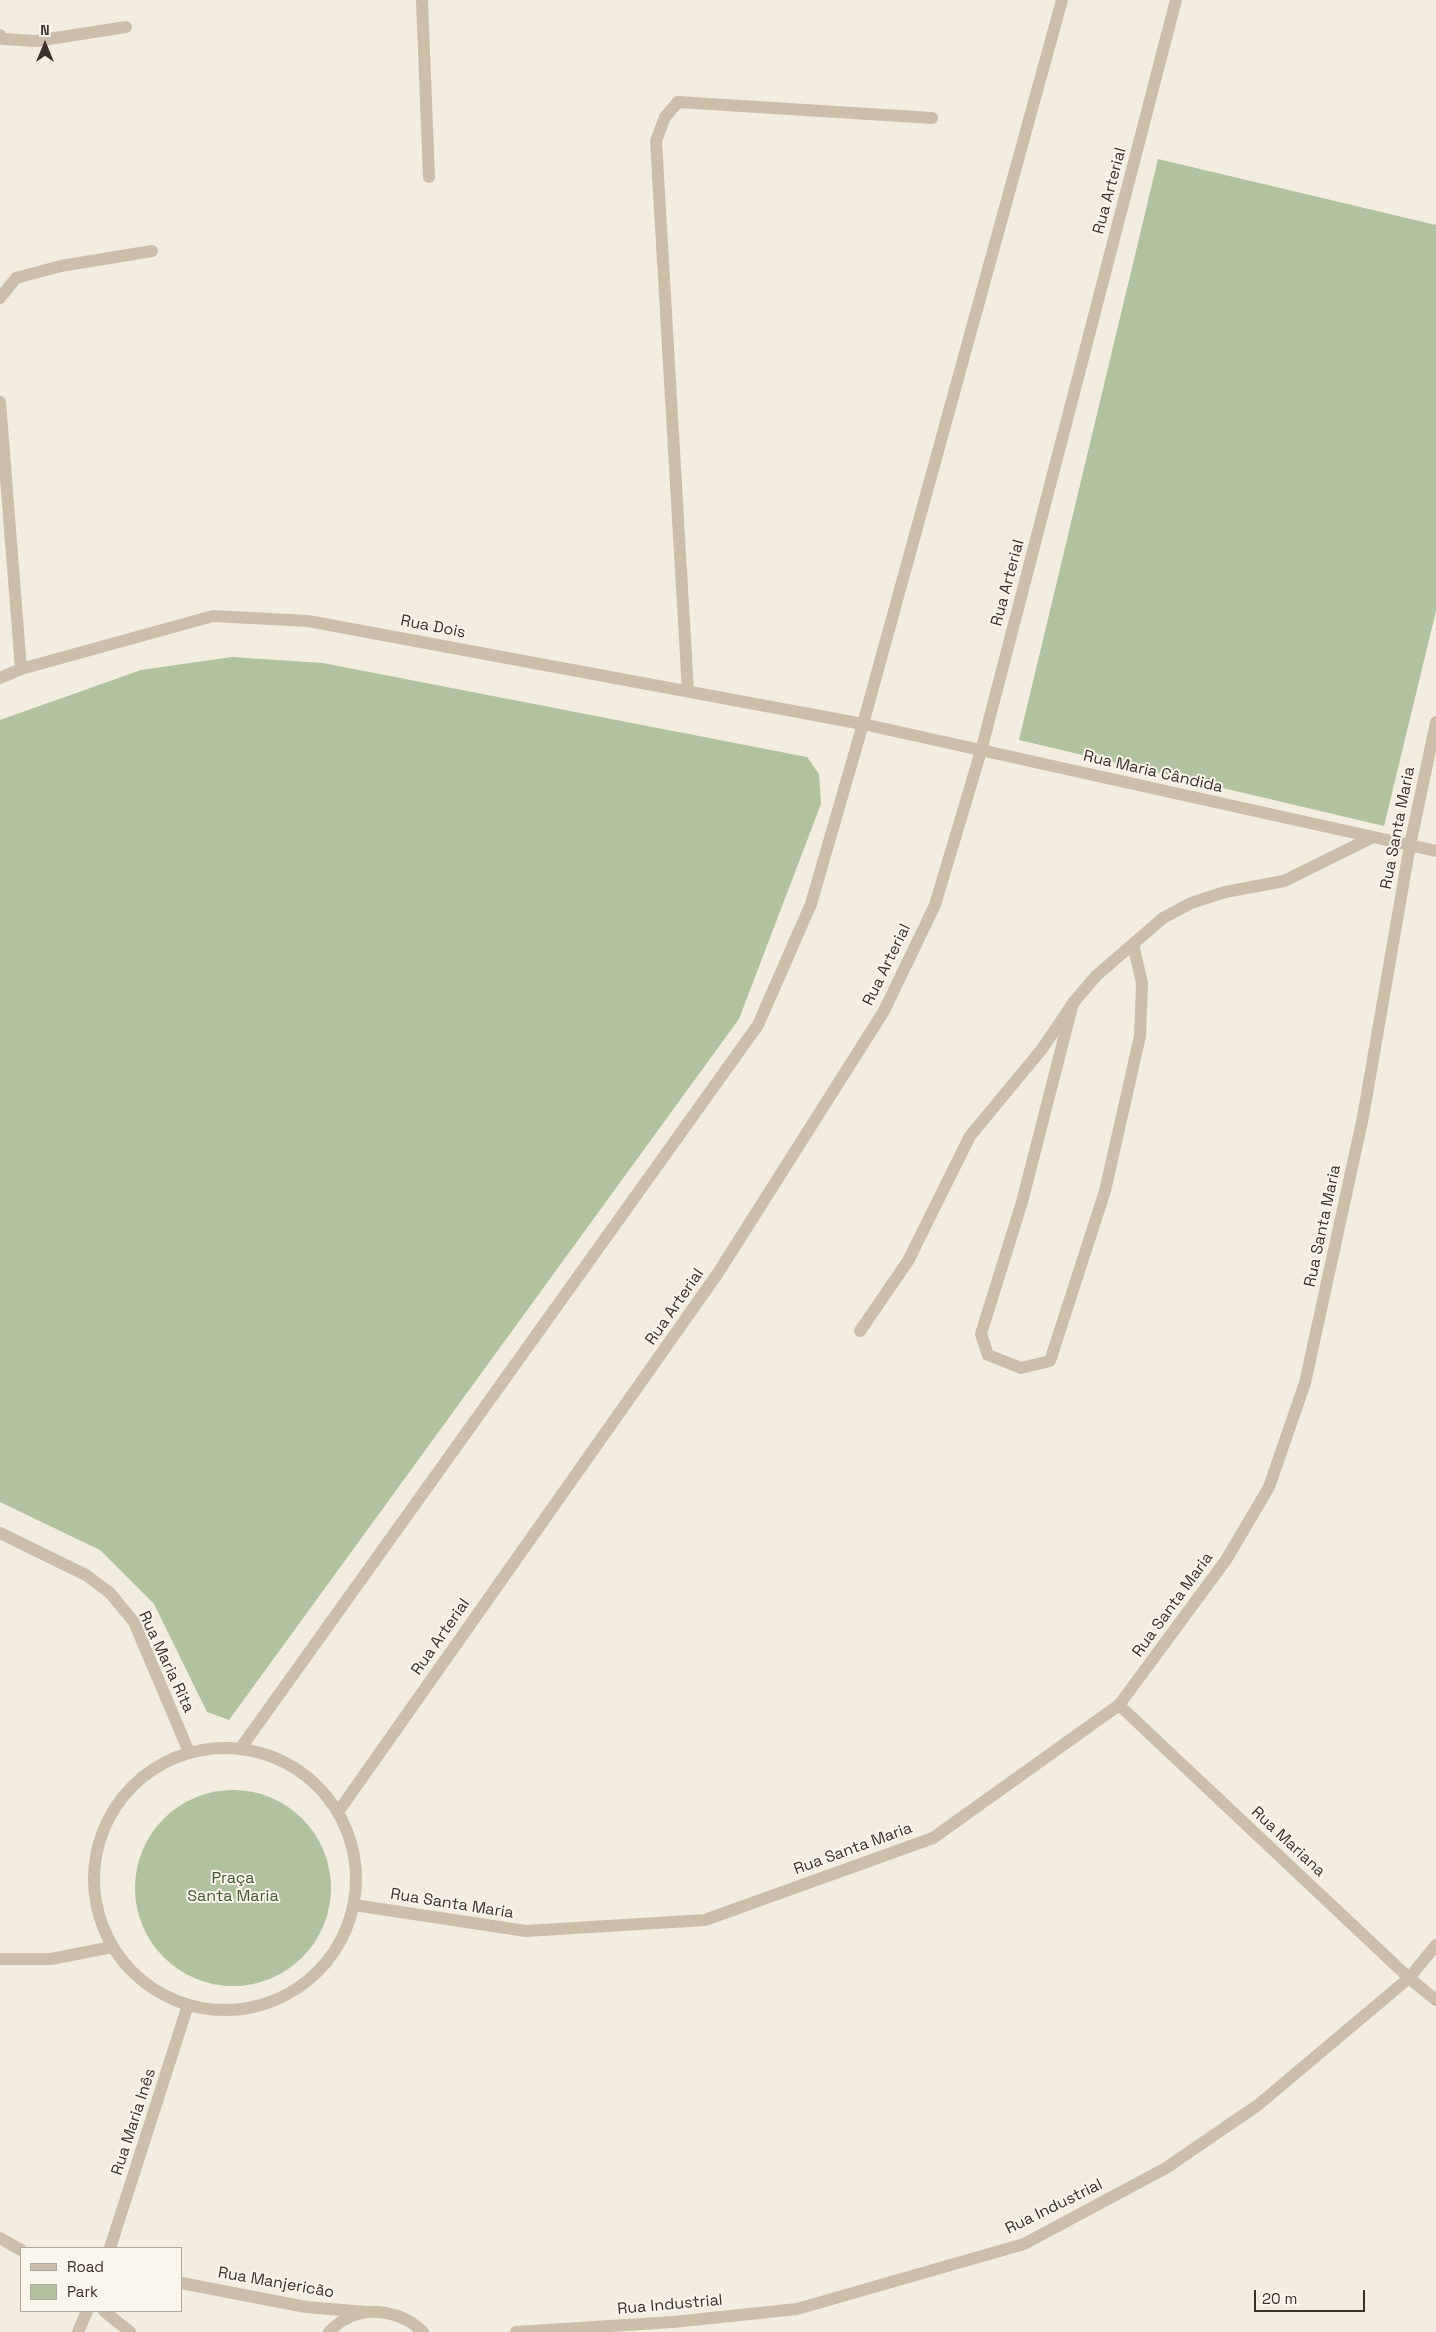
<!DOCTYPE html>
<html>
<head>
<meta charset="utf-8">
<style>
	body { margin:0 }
	#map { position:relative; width:1436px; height:2332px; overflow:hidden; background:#f3eddf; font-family:"Space Grotesk",sans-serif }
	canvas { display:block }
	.legend { position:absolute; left:20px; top:2247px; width:162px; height:65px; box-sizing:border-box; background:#faf6ec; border:1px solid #ada79e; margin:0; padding:6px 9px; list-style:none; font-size:15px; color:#39312a }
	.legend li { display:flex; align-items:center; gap:10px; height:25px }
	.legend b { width:25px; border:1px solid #ada79e }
	.north { position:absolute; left:20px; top:20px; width:50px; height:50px; -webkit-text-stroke:4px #faf6ec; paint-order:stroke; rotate:0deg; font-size:14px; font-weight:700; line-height:20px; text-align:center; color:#39312a }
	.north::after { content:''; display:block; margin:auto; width:18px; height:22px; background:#39312a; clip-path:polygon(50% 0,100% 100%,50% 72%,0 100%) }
	.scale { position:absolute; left:1254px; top:2290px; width:111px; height:22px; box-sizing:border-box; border:2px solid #39312a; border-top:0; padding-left:6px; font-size:15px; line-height:18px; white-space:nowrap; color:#39312a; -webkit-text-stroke:4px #faf6ec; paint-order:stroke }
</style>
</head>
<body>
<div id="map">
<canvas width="1436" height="2332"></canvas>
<ul class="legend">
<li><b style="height:6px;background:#cbbfab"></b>Road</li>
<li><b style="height:14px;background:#b0c29f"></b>Park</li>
</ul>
<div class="north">N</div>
<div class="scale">20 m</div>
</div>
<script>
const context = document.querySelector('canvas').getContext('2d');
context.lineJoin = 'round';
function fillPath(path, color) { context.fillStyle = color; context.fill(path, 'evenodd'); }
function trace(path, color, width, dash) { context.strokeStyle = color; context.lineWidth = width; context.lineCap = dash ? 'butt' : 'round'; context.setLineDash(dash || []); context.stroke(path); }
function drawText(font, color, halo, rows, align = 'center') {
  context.font = font + ' "Space Grotesk",sans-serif'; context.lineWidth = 4; context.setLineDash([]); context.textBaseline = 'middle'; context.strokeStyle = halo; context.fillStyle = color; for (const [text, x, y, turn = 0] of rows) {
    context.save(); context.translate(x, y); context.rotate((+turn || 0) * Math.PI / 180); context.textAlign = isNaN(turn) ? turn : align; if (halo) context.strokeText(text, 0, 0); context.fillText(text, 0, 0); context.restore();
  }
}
fillPath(new Path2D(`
	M1158,159L1436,225V611L1384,826L1019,740Z
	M232,657L323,663L807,757L819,774L821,804L739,1019L229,1720L207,1712L154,1604L100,1550L0,1502V720L141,670Z
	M135 1888a98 98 0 1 1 196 0a98 98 0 1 1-196 0Z`), '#b0c29f');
trace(new Path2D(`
	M422,0L429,177
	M0,35L3,39L36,41L126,27
	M0,298L16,278L61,266L152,251
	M0,402L21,669
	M0,678L21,669L213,616L308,621L863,724L1436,851
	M688,691L656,141L665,117L678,102L932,118
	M1073,1003L1022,1202L981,1334L988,1355L1021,1368L1050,1361L1105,1191L1140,1036L1142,983L1133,944
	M860,1331L908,1261L970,1136L1042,1049L1073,1003L1096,976L1163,918L1191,903L1225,892L1284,881L1371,838
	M0,1533L86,1575L110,1593L134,1622L189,1752
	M1119,1705L1409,1978L1436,2000
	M94 1879a131 131 0 1 1 262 0a131 131 0 1 1-262 0Z
	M240,1749L758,1025L811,904L863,724L1062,0
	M338,1812L718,1273L884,1011L935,905L981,751L1176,0
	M354,1905L526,1931L705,1920L933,1838L1119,1705L1226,1560L1269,1487L1305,1383L1363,1117L1410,845L1436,722
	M0,1959H51L112,1947
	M0,2238L21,2250
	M110,2248L188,2005
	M181,2283L306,2307L366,2312
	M104,2311L130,2332
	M78,2332L87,2311
	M329,2332C333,2328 338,2323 344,2320C369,2305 403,2312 423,2332
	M516,2332L673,2322L797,2309L1024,2244L1166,2168L1258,2105L1409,1978L1436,1945`), '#cbbfab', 12);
drawText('16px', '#39312a', '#faf6ec', [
	["Rua Arterial",1110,191,-75],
	["Rua Arterial",1008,583,-75],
	["Rua Dois",433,627,11],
	["Rua Maria Cândida",1153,772,13],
	["Rua Santa Maria",1398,828,-79],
	["Rua Arterial",887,965,-64],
	["Rua Santa Maria",1323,1226,-78],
	["Rua Arterial",675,1307,-55],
	["Rua Santa Maria",1173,1605,-54],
	["Rua Arterial",441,1637,-55],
	["Rua Maria Rita",166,1662,65],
	["Rua Mariana",1288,1842,43],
	["Rua Santa Maria",853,1849,-20],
	["Rua Santa Maria",452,1904,9],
	["Rua Maria Inês",134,2122,-72],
	["Rua Industrial",1054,2207,-26],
	["Rua Manjericão",276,2283,10],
	["Rua Industrial",670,2305,-5]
]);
drawText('16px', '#41572e', '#faf6ec', [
	["Praça",233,1879],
	["Santa Maria",233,1897]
]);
</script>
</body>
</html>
